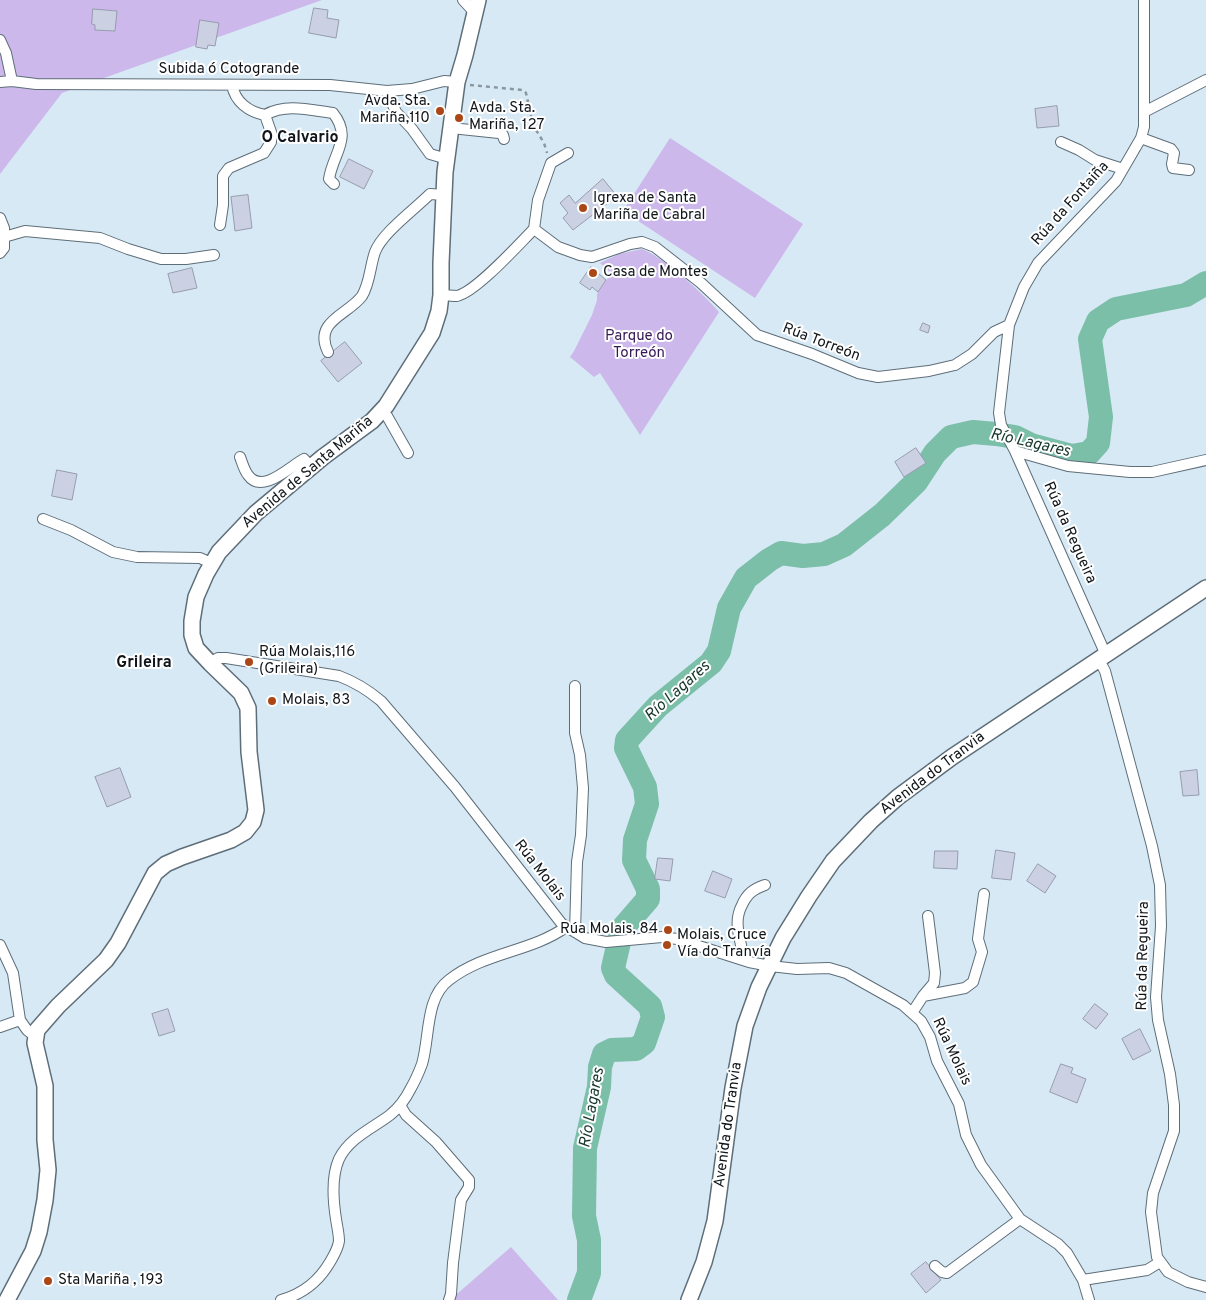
<!DOCTYPE html>
<html>
<head>
<meta charset="utf-8">
<style>
	body { margin:0 }
	canvas { display:block; background:#d7e9f5 }
</style>
</head>
<body>
<canvas width="1206" height="1300"></canvas>
<script>
const context = document.querySelector('canvas').getContext('2d');
context.lineJoin = 'round';
function fillPath(path, color) { context.fillStyle = color; context.fill(path, 'evenodd'); }
function trace(path, color, width, dash) { context.strokeStyle = color; context.lineWidth = width; context.lineCap = dash ? 'butt' : 'round'; context.setLineDash(dash || []); context.stroke(path); }
function drawText(font, color, halo, rows, align = 'center') {
  context.font = font + ' Overpass,sans-serif'; context.lineWidth = 4; context.setLineDash([]); context.textBaseline = 'middle'; context.strokeStyle = halo; context.fillStyle = color; for (const [text, x, y, turn = 0] of rows) {
    context.save(); context.translate(x, y); context.rotate((+turn || 0) * Math.PI / 180); context.textAlign = isNaN(turn) ? turn : align; if (halo) context.strokeText(text, 0, 0); context.fillText(text, 0, 0); context.restore();
  }
}
fillPath(new Path2D(`
	M0,0H322L62,93L0,174Z
	M670,138L803,224L755,298L623,211Z
	M642,249C662,256 705,295 719,312L640,435L600,373L594,377L570,357L574,351L592,315L597,300V294L611,273L600,263L619,254Z
	M511,1247L558,1300H450Z`), '#cdb8eb');
trace(new Path2D(`
	M579,1300L589,1273V1240L584,1216L585,1148L599,1087L600,1067L604,1054L612,1050L636,1049L644,1043L653,1017L650,1006L616,975L613,968L622,929L648,899V889L634,860L635,840L647,804L645,787L626,748L627,740L658,706L711,663L719,651L729,608L746,578L769,560L781,553L803,556L824,554L844,545L882,515L916,482L935,453L951,437L973,432L996,434L1015,437L1031,445L1072,456L1089,453L1098,443L1101,417L1090,339L1098,321L1116,309L1186,295L1206,283`), '#7bbfa9', 24);
const building = new Path2D(`
	M314,8L328,10L327,18L339,20L336,38L309,33Z
	M93,9L117,11L115,31L95,30V25L92,24Z
	M200,20L219,23L215,46L208,45L207,49L196,47Z
	M1057,106L1059,126L1037,128L1035,109Z
	M349,159L373,171L364,189L340,177Z
	M603,179L617,196L573,230L563,218L568,213L560,203L569,195L575,203Z
	M248,195L252,228L235,231L231,197Z
	M591,267L606,280L598,292L592,287L590,290L580,283Z
	M192,268L197,288L173,293L168,274Z
	M923,323L930,326L928,333L920,330Z
	M345,342L362,363L338,382L321,361Z
	M916,448L926,463L904,477L895,462Z
	M57,470L77,474L72,500L52,496Z
	M120,768L131,797L107,807L95,777Z
	M1197,770L1199,795L1183,796L1180,772Z
	M996,850L1015,853L1011,880L992,878Z
	M935,851H958L957,869L934,868Z
	M658,858L673,859L670,881L655,879Z
	M1038,864L1056,876L1045,893L1027,881Z
	M713,871L732,879L725,898L705,891Z
	M1095,1004L1108,1014L1096,1029L1083,1019Z
	M168,1009L175,1031L159,1036L152,1014Z
	M1140,1029L1151,1051L1133,1060L1122,1039Z
	M1061,1064L1073,1068L1071,1073L1086,1079L1077,1103L1050,1092Z
	M926,1262L941,1280L926,1293L911,1274Z`);
fillPath(building, '#cbd1e3');
trace(building, '#969cad', 1);
const street = new Path2D(`
	M463,0L475,13
	M0,40L6,53L12,81
	M0,82L12,81L36,84L330,85L387,91L412,89L444,81L457,82
	M232,85C235,102 249,112 265,115C286,103 310,110 333,113C353,138 333,153 329,179L334,184
	M390,91V98L396,112L412,129L430,154L447,159
	M1144,112L1206,80
	M451,128L499,133L503,135L504,139
	M1141,138L1171,149L1174,153L1172,164L1173,168L1189,170
	M1061,142L1079,150L1095,160L1123,169
	M0,218L4,228V248L0,253
	M220,225L223,205V176L229,168L264,153L271,142V132L265,115
	M534,229L538,200L551,163L568,153
	M4,237L25,231L100,238L128,249L161,259H186L214,255
	M441,295C446,295 452,296 457,296C476,292 519,244 534,229L558,247L580,255L592,257L630,244L642,242L655,247L701,283L757,335L812,354L858,373L878,377L929,371L955,365L972,354L994,332L1009,325
	M328,352C313,321 348,315 362,296C370,283 370,266 375,252C382,233 415,209 430,194L444,195
	M381,411L387,416L408,453
	M1015,451L1068,466L1130,472H1152L1206,460
	M240,457C242,462 244,470 248,475C262,495 289,467 304,459L311,467
	M43,519L71,530L113,552L137,557L200,558L211,563
	M1106,655L1015,451L1001,425L999,413L1009,325L1024,287L1038,263L1116,181L1141,138L1144,127V0
	M1099,660L1105,671L1152,846L1160,885L1161,926L1156,997L1158,1020L1170,1074L1174,1105V1131L1153,1193L1151,1212L1157,1257L1168,1272L1188,1282L1206,1287
	M210,663L218,658H226L339,676C355,682 368,690 381,701L455,787L562,924L585,938L606,942L662,937L677,939L749,962L770,966L797,969L829,968L846,973L903,1005L921,1021L930,1037L937,1061L959,1104L966,1135L981,1165L1020,1219L1058,1244L1067,1253L1083,1280L1089,1300
	M575,932L577,862L581,835L583,788L580,755L575,733V686
	M0,945L13,973L20,1020L27,1030L36,1037
	M743,959C742,940 732,924 742,905C747,894 753,889 765,885
	M923,996L934,983L935,973L928,916
	M912,1013L923,996L965,988L973,982L982,952L978,939L984,894
	M0,1027L20,1020
	M400,1105L406,1115L436,1142L469,1180V1187L461,1200L453,1263L451,1294L449,1300
	M935,1266L942,1272L947,1273L1020,1219
	M1083,1280L1147,1270L1160,1262
	M281,1300C303,1294 319,1281 330,1262C334,1255 338,1249 339,1241C339,1234 337,1226 336,1219C333,1200 331,1177 339,1159C349,1138 373,1128 390,1115C399,1108 406,1098 411,1088C415,1081 419,1072 422,1064C430,1037 425,998 449,980C485,952 531,952 566,927`);
const secondary = new Path2D(`
	M7,1300L33,1251L39,1232L45,1200L48,1170L45,1140V1086L35,1043L37,1030L58,1006L106,960L118,943L155,873L166,864L182,857L231,840L245,832L253,822L256,810L249,752L248,708L241,693L210,663L196,648L192,635V621L196,597L206,574L219,552L256,513L323,457L372,421L386,406L432,333L439,311L441,295V263L445,172L457,82L465,55L478,0
	M689,1300L704,1262L715,1221L733,1088L745,1026L759,987L783,938L809,896L833,861L871,821L898,797L952,757L1206,588`);
trace(street, '#5e6e79', 12);
trace(secondary, '#5e6e79', 18);
trace(new Path2D(`
	M470,85L523,90L526,93L533,125L544,143L547,153`), '#8a97a0', 2.5, [4, 4]);
trace(street, '#fff', 10);
trace(secondary, '#fff', 15);
for (const [x, y, r, color] of [
	[440,111,5,"#ab4716"],
	[459,118,5,"#ab4716"],
	[583,208,5,"#ab4716"],
	[593,273,5,"#ab4716"],
	[249,662,5,"#ab4716"],
	[272,701,5,"#ab4716"],
	[668,930,5,"#ab4716"],
	[667,945,5,"#ab4716"],
	[48,1281,5,"#ab4716"]
]) { const dot = new Path2D(); dot.arc(x, y, r, 0, 2 * Math.PI); context.fillStyle = color; context.fill(dot); trace(dot, '#fff', 2); }
drawText('15px', '#0f1519', '#fff', [
	["Subida ó Cotogrande",229,70],
	["Rúa da Fontaiña",1071,204,-48],
	["Rúa Torreón",821,343,21],
	["Avenida de Santa Mariña",308,473,-40],
	["Rúa da Regueira",1069,533,66],
	["Avenida do Tranvia",933,774,-37],
	["Rúa Molais",539,871,52],
	["Rúa da Regueira",1144,956,-89],
	["Rúa Molais",951,1052,65],
	["Avenida do Tranvia",729,1125,-82]
]);
drawText('15px', '#0f1519', '#fff', [
	["Avda. Sta.",430,102,"right"],
	["Mariña,110",430,119,"right"],
	["Avda. Sta.",469,109],
	["Mariña, 127",469,126],
	["Igrexa de Santa",593,199],
	["Mariña de Cabral",593,216],
	["Casa de Montes",603,273],
	["Rúa Molais,116",259,653],
	["(Grileira)",259,670],
	["Molais, 83",282,701],
	["Rúa Molais, 84",658,930,"right"],
	["Molais, Cruce",677,936],
	["Vía do Tranvía",677,953],
	["Sta Mariña , 193",58,1281]
], 'left');
drawText('15px', '#371955', '#fff', [
	["Parque do",639,337],
	["Torreón",639,354]
]);
drawText('bold 16px', '#0f1519', '#fff', [
	["O Calvario",300,139],
	["Grileira",144,664]
]);
drawText('italic 16px', '#16372d', '#fff', [
	["Río Lagares",1030,444,13],
	["Río Lagares",678,692,-42],
	["Río Lagares",593,1108,-80]
]);
</script>
</body>
</html>
